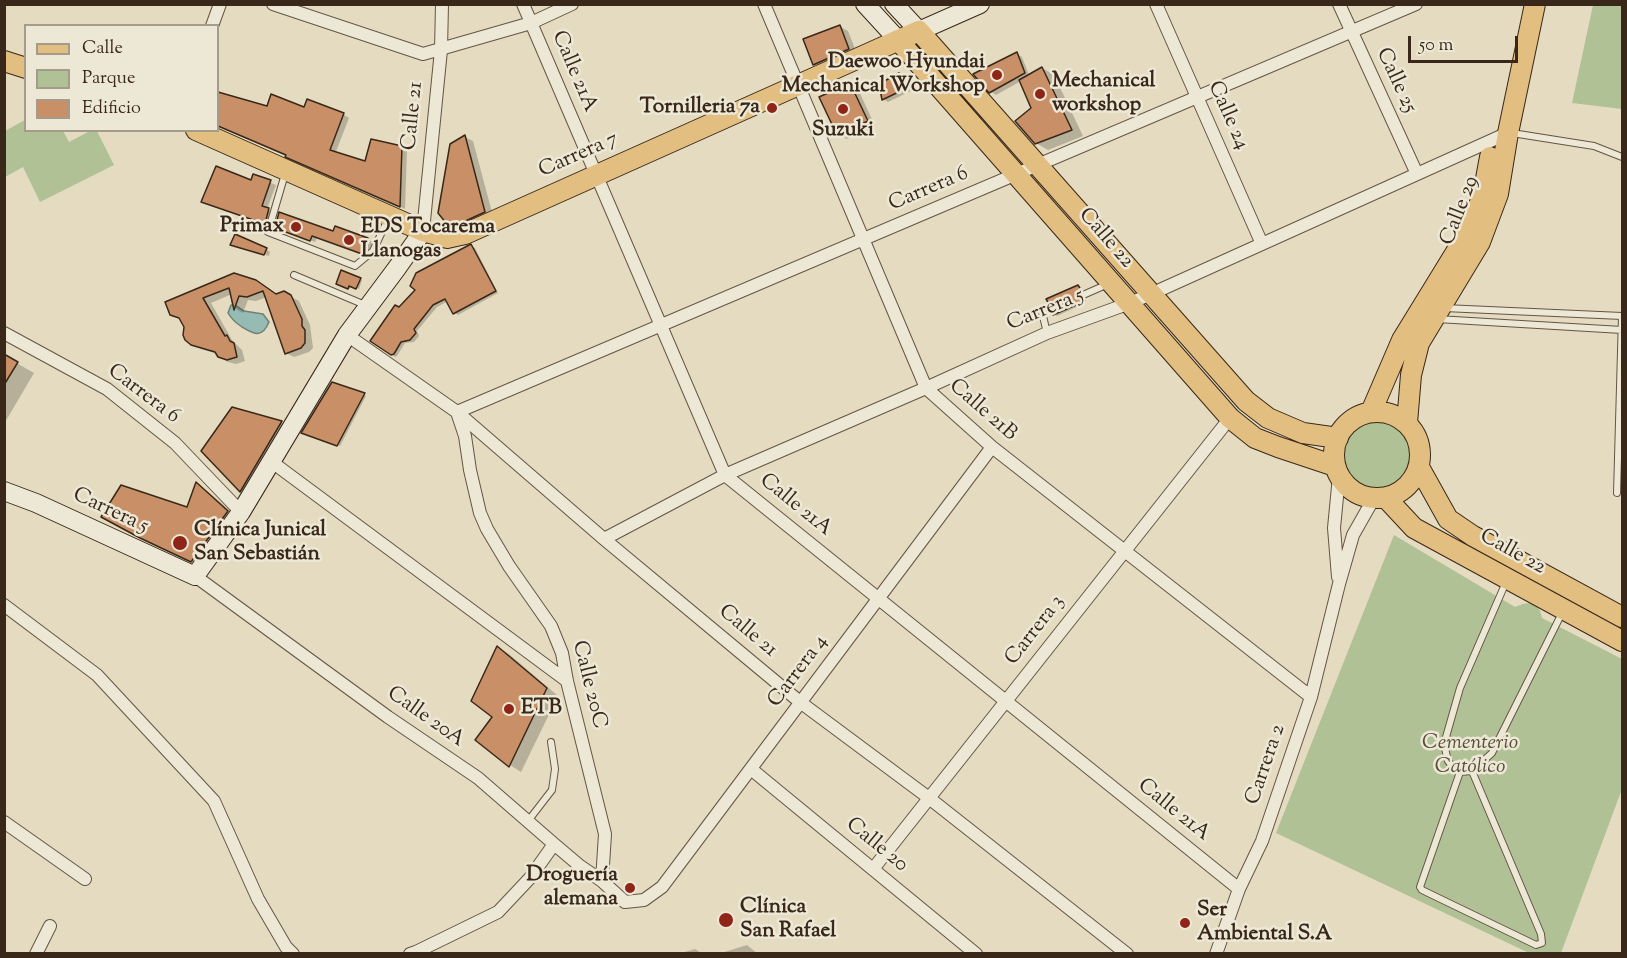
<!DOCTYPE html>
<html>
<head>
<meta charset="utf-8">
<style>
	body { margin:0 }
	#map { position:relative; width:1627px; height:958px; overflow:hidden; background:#e4dbc0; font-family:"Sorts Mill Goudy",serif }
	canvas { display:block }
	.frame { position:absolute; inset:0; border:6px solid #392819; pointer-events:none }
	.legend { position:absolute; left:24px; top:24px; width:195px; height:108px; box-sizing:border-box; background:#ede8d6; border:2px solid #a59b8a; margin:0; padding:8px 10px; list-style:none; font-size:18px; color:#392819 }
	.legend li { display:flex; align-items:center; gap:12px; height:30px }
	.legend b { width:30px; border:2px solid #a59b8a }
	.scale { position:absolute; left:1408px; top:36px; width:110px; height:27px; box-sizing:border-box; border:3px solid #392819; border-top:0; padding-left:8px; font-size:18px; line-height:21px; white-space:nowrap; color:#392819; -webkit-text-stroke:4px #ede8d6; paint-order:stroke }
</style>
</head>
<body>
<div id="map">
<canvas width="1627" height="958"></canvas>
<div class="frame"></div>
<ul class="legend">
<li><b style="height:8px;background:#e2be80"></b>Calle</li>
<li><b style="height:16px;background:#b0c196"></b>Parque</li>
<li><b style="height:16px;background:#c99067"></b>Edificio</li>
</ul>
<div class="scale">50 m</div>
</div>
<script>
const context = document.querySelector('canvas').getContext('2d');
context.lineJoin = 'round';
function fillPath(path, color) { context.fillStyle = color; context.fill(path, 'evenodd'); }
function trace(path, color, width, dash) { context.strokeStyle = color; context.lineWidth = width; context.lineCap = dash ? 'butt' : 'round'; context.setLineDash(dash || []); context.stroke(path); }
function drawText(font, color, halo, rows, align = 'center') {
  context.font = font + ' "Sorts Mill Goudy",serif'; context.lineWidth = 5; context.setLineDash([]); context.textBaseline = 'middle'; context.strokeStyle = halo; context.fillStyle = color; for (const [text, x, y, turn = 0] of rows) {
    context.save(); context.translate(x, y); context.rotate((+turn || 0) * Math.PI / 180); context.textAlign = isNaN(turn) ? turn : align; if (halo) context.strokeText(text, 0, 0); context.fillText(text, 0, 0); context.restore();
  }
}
fillPath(new Path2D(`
	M1593,5H1622V109L1572,103Z
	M25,120L26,130L63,131L69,142L90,131H97L114,165L40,202L23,167L5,177V131Z
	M1343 455a34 34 0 1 1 68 0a34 34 0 1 1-68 0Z
	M1394,535L1515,607C1529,601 1539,601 1542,618L1622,659V789L1561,953H1529L1276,833Z`), '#b0c196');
const water = new Path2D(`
	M231,305H235L244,311L263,314L269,322C262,339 254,334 242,327C236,323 232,320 228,313Z`);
fillPath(water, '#95bbb2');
trace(water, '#708075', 1.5);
fillPath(new Path2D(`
	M839,26L848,31L857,54L822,69L814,64Z
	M1017,54L1022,57L1029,75L1042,68L1054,75L1083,136L1048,150L1036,143L1032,108L1021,81L996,95L990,91Z
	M899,75L904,78L913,90L888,102L883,99Z
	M850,85L858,89L875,126L847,139L838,134Z
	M218,94L268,108L305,109L343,114L349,118L335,154L366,163L401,147L407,150L405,209L218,126Z
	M465,137L473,141L493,216L456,227L447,222Z
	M254,176L276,185L267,209L274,213L270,226L208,204L252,182Z
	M282,230L334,233L367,239L373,242L368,256L317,238L315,242Z
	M232,244L266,249L270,252L269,256Z
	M471,246L475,248L498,293L458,315L454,312L448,301L437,307L417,331L419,336L414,342L405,343L397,356L395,357L391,354L399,309Z
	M342,272L362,280L359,289L351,286L350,289L337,283Z
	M234,275L277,295L284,293L299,301L310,325L313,348L309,352L294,357L286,353L267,297L256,301L248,300L243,313L236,309L232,294L211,303L232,340L242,350L245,361L236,364L228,362L219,356L218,354L201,349L192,344L182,320L172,314Z
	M1078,287L1082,292L1080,295V300L1085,303L1057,316L1054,314L1057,311L1055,304L1050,303Z
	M4,356L34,373L4,424Z
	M364,395L366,396L340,446L305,434Z
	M233,409L282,423L293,429L252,497L241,491L203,451Z
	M197,484L207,491L239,518L203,567L153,544L114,523L188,509Z
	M498,648L509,654L558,696L521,772L510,765L494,717Z
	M747,945L758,954H718Z
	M695,949L703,954H678Z`), '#0003');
const building = new Path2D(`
	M840,25L849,49L813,65L803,39Z
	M1017,52L1025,73L989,93L973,74Z
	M1042,67L1072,130L1035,144L1015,121L1031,108L1019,80Z
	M899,73L909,87L882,100L879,84Z
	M850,83L868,121L837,135L819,97Z
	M218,92L267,106L271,94L304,107L307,99L344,113L330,150L365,161L371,139L402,146L400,207L285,157L286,155L218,126Z
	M465,135L485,212L461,223H446L438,213L450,144Z
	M216,166L251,180L253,174L271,180L262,206L269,208L265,224L201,202Z
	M279,212L333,231L335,226L368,238L363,252L362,254L312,236L310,241L275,228Z
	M235,234L267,248L264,255L230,245Z
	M471,244L496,291L453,314L445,299L433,305L414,329L416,333L410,340L401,342L394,354L391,355L370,341L395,305L399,307L415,290L410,286L416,273Z
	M341,270L361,278L356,289L349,286L348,289L336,284Z
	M234,273L256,280L276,294L284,291L291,295L302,319V326L305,330V343L301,348L285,354L263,291L247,297L239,296L234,310L229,288L203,298L225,336L227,335L230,341L234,343L237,357L227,360L218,357L215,352L191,345L185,340L183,335L184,327L179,318L170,315L165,302Z
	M1078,285L1081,290L1078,294V298L1085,301L1053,315V314L1056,311V307L1053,304H1049L1046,299Z
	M4,354L18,362L4,385Z
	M332,382L365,393L337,446L301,433Z
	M232,407L282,421L240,492L201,451Z
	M196,482L228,511L191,562L140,538L101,517L121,485L187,507Z
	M497,646L547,688L509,767L475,740L492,717L471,701Z`);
fillPath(building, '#c99067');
trace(building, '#392819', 1.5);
const lane = new Path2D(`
	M1512,133L1594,146L1622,157
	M285,174L268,232L355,266L373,251L388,219
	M294,275L365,305
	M1083,295L1108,284
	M1444,308L1622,316
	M1437,319L1622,330
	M1047,333L1042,312L1051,309
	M1617,493L1622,316
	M1506,582L1460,688L1444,744L1448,761L1455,770L1460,772L1472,771L1492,753L1562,613
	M1460,772L1420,887L1422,890L1536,945L1542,943L1541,934L1472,771
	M528,821L552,790L555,769L551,742`);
const street = new Path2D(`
	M273,4L423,54L531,23L572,4
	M523,4L725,475L1239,889
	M764,4L926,388L992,447L1311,697
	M1156,4L1262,244
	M1339,4L1417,174
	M212,26L220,4
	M423,231L441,50L442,4
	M4,333L107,389L175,443L241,512
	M347,335L457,412L604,539L800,702L929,798L1127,954
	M272,462L567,681
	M604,539L725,475L926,388L1047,333L1130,303L1151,294L1508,133
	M195,576L388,717L478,778L554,844L580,866L602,881L625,902L644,900L662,887L992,447
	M1338,577L1334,528L1339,476
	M4,605L97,675L214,801L258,899L286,947L293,954
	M751,769L976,954
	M4,822L85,879
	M873,869L1230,418
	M602,881L605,834L567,681L562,653L551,626L509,566L487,529L480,513L470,470L465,436L457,412L1416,4
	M36,954L50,926
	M410,954L416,952L498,912L530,878L554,844
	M1216,954L1239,889L1262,841L1311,697L1339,584L1353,535L1374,498`);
const secondary = new Path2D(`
	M865,4L898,40
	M894,4L919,31L980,4
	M4,491L36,503L195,576L241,512L347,335L397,268L423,231`);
const primary = new Path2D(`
	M898,40L1230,418L1255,438L1278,447L1335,466
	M4,61L26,68
	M196,130L423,231L447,238L465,234L919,31L1246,401L1268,418L1303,433L1338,438
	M1371,412L1402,340L1469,231L1483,195L1490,157
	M1334 455a43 43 0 1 1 86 0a43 43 0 1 1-86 0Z
	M1407,423L1411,375L1419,343L1480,242L1498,194L1508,133L1535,4
	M1419,467L1448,519L1473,536L1622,617
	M1386,498L1414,528L1622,641`);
trace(lane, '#645543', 8);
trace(street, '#645543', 14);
trace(secondary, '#392819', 20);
trace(primary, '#392819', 22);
trace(lane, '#ede8d6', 6);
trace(street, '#ede8d6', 12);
trace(secondary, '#ede8d6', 18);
trace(primary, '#e2be80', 20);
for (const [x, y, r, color] of [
	[997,75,6,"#8f2418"],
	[1040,94,6,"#8f2418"],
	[772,108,6,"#8f2418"],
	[843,109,6,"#8f2418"],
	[296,227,6,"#8f2418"],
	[349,240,6,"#8f2418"],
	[180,543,8,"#8f2418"],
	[509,709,6,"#8f2418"],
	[630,888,6,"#8f2418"],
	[726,920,8,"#8f2418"],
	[1185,923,6,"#8f2418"]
]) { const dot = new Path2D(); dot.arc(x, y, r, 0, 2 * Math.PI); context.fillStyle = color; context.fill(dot); trace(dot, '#ede8d6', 2); }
drawText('bold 21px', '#392819', '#ede8d6', [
	["Daewoo Hyundai",985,63,"right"],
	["Mechanical Workshop",985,87,"right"],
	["Mechanical",1052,82],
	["workshop",1052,106],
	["Tornilleria 7a",760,108,"right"],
	["Suzuki",843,131,"center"],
	["Primax",284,227,"right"],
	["EDS Tocarema",361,228],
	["Llanogas",361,252],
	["Clínica Junical",194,531],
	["San Sebastián",194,555],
	["ETB",521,709],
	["Droguería",618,876,"right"],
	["alemana",618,900,"right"],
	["Clínica",740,908],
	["San Rafael",740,932],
	["Ser",1197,911],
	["Ambiental S.A",1197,935]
], 'left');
drawText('21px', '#392819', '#ede8d6', [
	["Calle 21A",573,72,67],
	["Calle 25",1395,81,65],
	["Calle 21",414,116,-84],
	["Calle 24",1227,116,66],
	["Carrera 7",579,156,-24],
	["Carrera 6",929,190,-23],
	["Calle 29",1461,211,-69],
	["Calle 22",1105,239,49],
	["Carrera 5",1046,311,-22],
	["Carrera 6",143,395,37],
	["Calle 21B",982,411,41],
	["Calle 21A",795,506,39],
	["Carrera 5",110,512,25],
	["Calle 22",1512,553,29],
	["Carrera 3",1036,631,-52],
	["Calle 21",747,632,40],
	["Carrera 4",799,672,-53],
	["Calle 20C",588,685,76],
	["Calle 20A",425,718,35],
	["Carrera 2",1267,765,-71],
	["Calle 21A",1173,811,39],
	["Calle 20",876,846,39]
]);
drawText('italic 21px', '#574e38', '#ede8d6', [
	["Cementerio",1470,744],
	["Católico",1470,768]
]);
</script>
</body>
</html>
